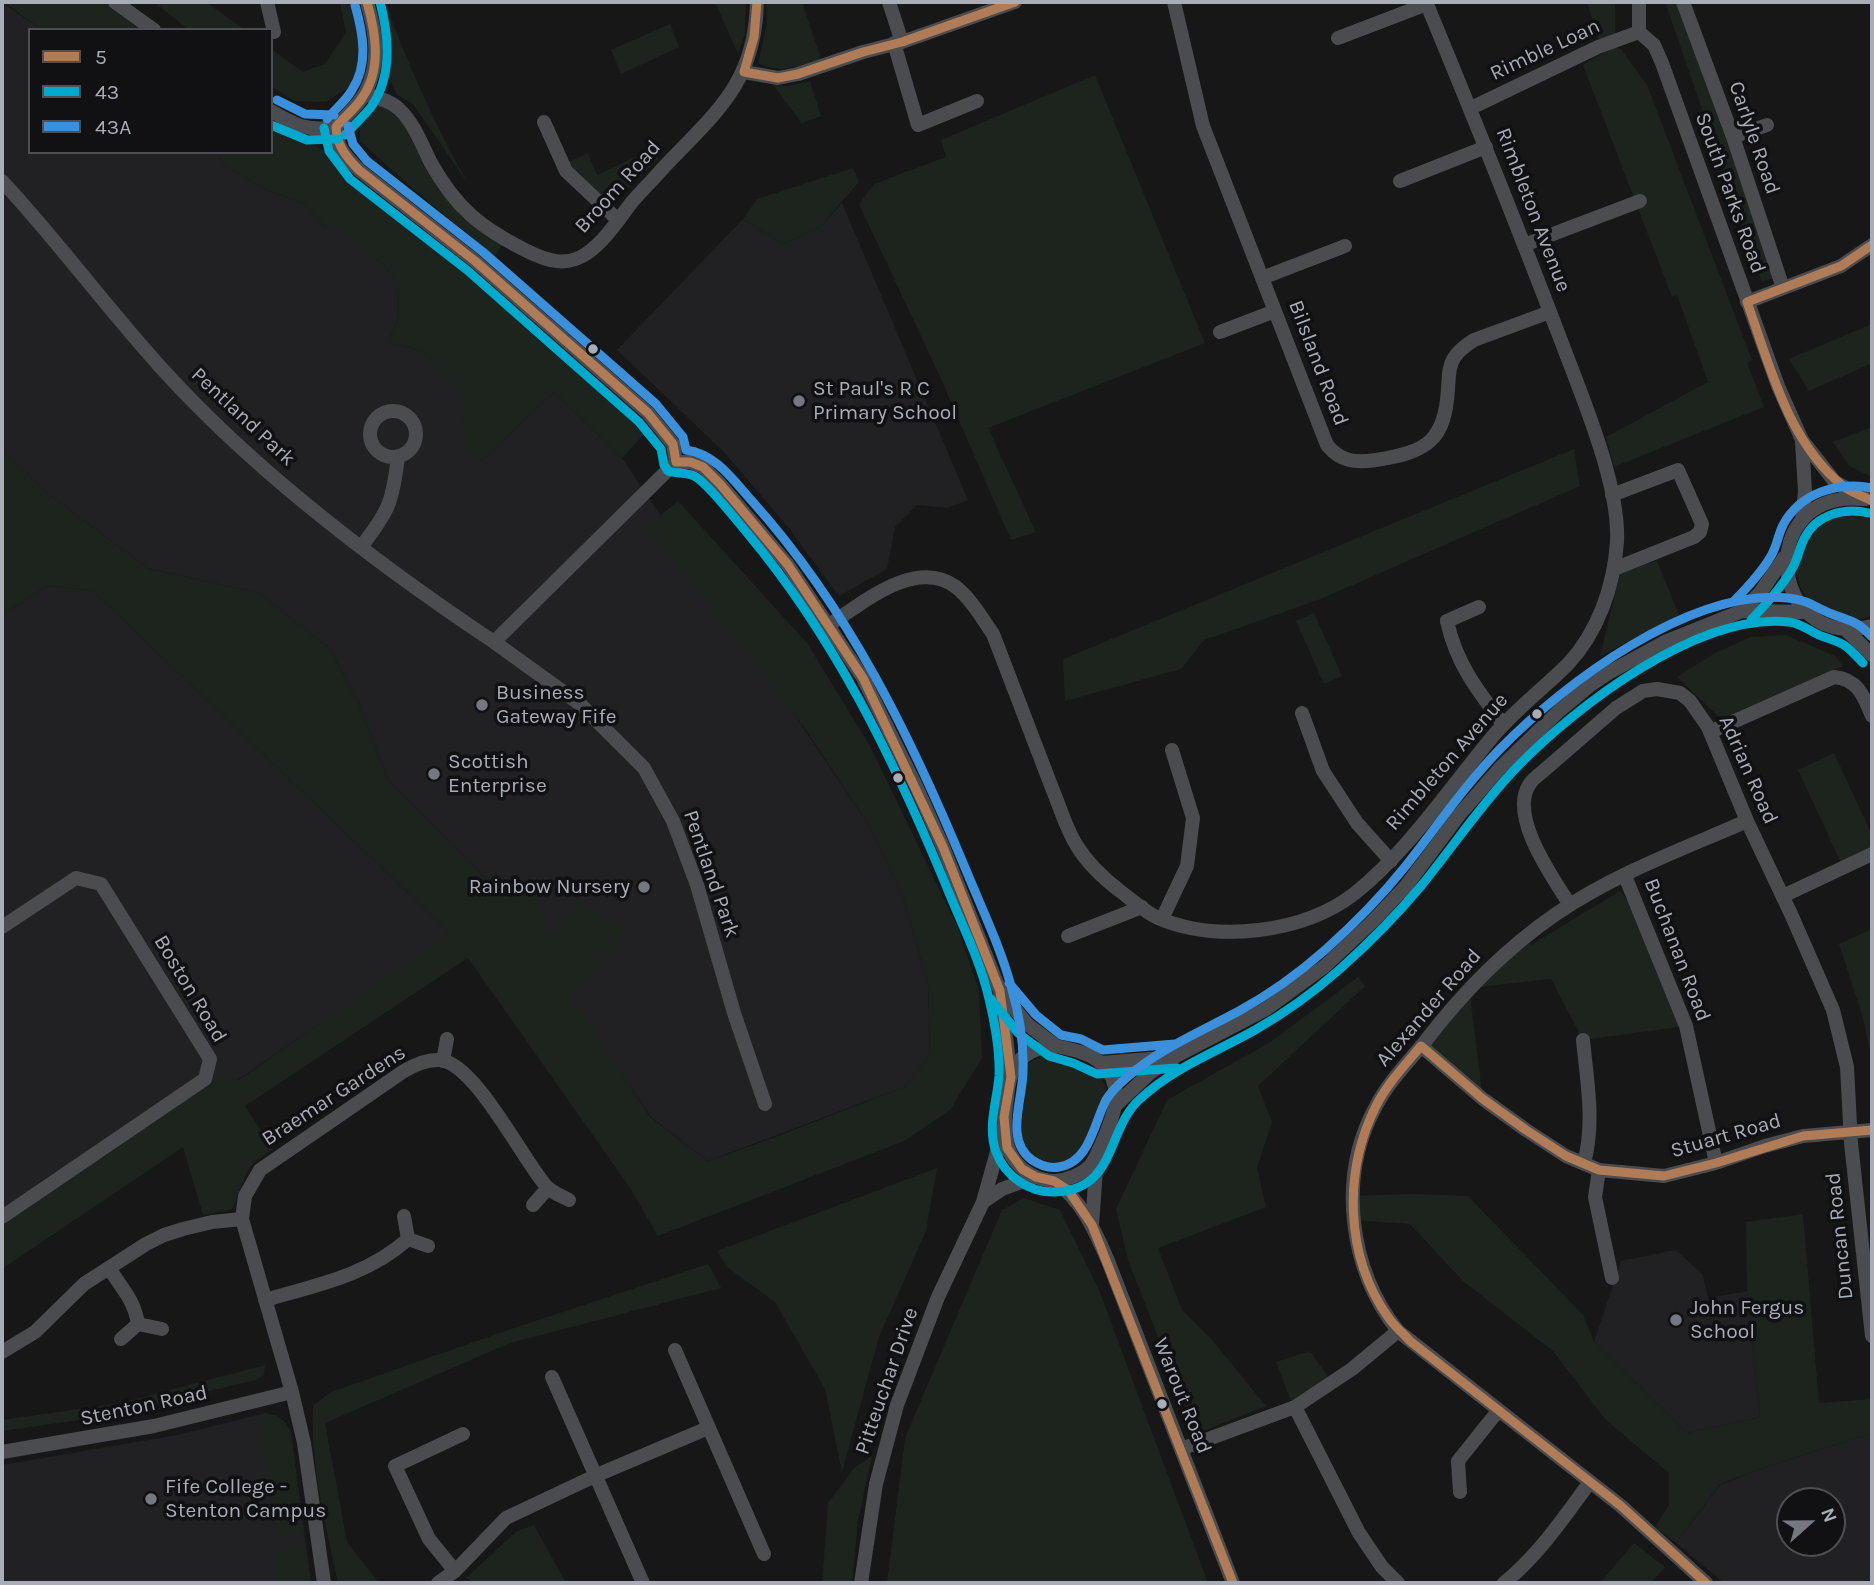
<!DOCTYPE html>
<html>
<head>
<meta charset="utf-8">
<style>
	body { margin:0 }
	#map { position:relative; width:1874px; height:1585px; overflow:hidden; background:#171717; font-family:Karla,sans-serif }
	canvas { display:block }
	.frame { position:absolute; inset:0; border:4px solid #a8adb8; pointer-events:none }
	.legend { position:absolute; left:28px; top:28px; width:245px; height:126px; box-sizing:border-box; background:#111113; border:2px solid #4d4f55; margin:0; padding:9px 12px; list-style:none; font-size:21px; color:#a8adb8 }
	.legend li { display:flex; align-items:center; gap:14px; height:35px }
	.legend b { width:35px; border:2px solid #4d4f55 }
	.north { position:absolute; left:1776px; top:1487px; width:70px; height:70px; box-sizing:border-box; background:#111113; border:2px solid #4d4f55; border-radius:50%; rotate:69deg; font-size:19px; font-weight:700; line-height:28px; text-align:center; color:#a8adb8 }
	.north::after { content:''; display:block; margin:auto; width:24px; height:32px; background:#757880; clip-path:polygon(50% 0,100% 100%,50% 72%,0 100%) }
</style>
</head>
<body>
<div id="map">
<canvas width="1874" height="1585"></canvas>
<div class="frame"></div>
<ul class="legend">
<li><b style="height:9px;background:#b07c57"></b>5</li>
<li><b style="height:9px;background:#00a9ce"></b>43</li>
<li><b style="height:9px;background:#3a90db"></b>43A</li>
</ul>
<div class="north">N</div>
</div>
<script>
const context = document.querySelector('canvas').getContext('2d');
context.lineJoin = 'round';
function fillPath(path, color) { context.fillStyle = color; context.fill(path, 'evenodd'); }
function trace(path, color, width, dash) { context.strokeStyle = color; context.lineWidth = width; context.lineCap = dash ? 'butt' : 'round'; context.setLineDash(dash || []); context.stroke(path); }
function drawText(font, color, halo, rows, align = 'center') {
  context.font = font + ' Karla,sans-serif'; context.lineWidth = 7; context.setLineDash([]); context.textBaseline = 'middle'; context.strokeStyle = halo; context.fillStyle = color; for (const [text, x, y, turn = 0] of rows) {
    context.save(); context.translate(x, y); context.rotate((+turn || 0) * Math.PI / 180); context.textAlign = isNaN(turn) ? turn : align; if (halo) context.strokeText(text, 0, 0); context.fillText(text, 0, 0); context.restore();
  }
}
fillPath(new Path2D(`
	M2,2L42,30H30V152H216L224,165L267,190L305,204L326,228L335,223L382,263L397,281L398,321L387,342L422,351L462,391L481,461L554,392L622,458L870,827L903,897L928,984L930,1055L904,1087L708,1161L652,1118L487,880L388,780L358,702L330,649L259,593L147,568L47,493L2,449Z
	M842,203L968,500L948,508L917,505L895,527L887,569L839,596L787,526L724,452L617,350L743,219L783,244L819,228Z
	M47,586L92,590L451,934L236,1081L227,1072L2,1224V615Z
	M1676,1250L1703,1275L1708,1298L1747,1291L1760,1417L1687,1433L1594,1342L1621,1261Z
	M265,1413L278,1416L286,1423L291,1433L311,1583H2V1465L177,1435Z
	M1872,1433V1583H1724L1676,1543L1719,1486L1756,1470ZM1790,1501H1832V1543H1790Z`), '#212123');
fillPath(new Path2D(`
	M4,2H104L143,30H42Z
	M154,2H206L245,30H189Z
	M340,2H356L366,57L351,86L326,102L294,101L271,86V49L303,72L325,64L346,32Z
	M715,2H746L745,34L738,54Z
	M766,2H802L821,59C798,66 780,74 758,63L767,24Z
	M1587,2H1615V35L1599,40Z
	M1665,2H1678L1774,278L1762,282Z
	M386,5C409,67 436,127 469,185L413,104L397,95L383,64L380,19Z
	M670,24L679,47L621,74L611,50Z
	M1614,47L1621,49L1647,85L1752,360L1747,363L1764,407L1614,467L1606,437L1708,382L1677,295L1672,297L1583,65Z
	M1095,75L1205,343L988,428L1036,532L1011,540L941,379L859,204L874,184L946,157L941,140Z
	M810,81L821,116L802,123L773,85L788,86Z
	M385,105L411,132L439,185L461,215L502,245L495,256L413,189L360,141V122L369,108Z
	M271,124L327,152L366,195L482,285L648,430L622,458L554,392L481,461L466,449L461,391L422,351L387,342L398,321L397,281L382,263L335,224L326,228L305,204L267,190L224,165L216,152H271Z
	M654,148L658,159L618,198L608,212L562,165L588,153L597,175Z
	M853,168L859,182L819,228L783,244L743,219L757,199Z
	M1872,324V363L1809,391L1789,359Z
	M1872,427V477L1849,466L1833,442Z
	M2,449L47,493L147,568L259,593L330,649L358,702L388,780L487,880L536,882L549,934L577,901L627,931L570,996L651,1118L708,1161L773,1138L904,1087L930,1055L928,984L903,897L870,827L804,727L646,527L678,501L807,643L870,746L958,928L979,991L982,1058L950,1110L904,1141L658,1236L630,1188L468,958L245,1106L273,1149L253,1163L246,1174L232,1209L203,1215L183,1147L2,1269V1224L226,1071L237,1081L450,933L92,590L47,586L2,615Z
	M1574,449L1580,486L1318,600L1204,640L1181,669L1065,701L1063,659Z
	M1845,509H1863L1872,513V616C1797,640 1760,533 1845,509Z
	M1657,561L1679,615L1600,656L1621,570Z
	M1314,613L1342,676L1324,684L1296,621Z
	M1786,635L1835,656L1843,666L1721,719L1677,677L1715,653L1751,637Z
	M1834,753L1872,835V854L1843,867L1798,770Z
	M1620,891L1645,924L1686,1026L1583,1040L1551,979L1469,988L1483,1099L1421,1046C1453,1005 1486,969 1526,937L1531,945Z
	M1872,929V1060L1863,1018L1839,944Z
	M1358,977L1365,986L1258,1086L1272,1122L1257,1168L1266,1207L1158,1248L1182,1310L1213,1341L1266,1406L1196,1434L1128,1260L1116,1209L1167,1100L1269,1043Z
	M1050,1054C1061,1055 1070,1059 1081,1063C1113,1077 1112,1101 1099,1129C1094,1140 1090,1154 1081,1162C1060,1180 1030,1171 1017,1148C1009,1133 1013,1083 1023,1070C1030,1060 1039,1057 1050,1054Z
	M937,1168L926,1231L879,1337L842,1472L825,1389L775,1302L727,1267L717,1251Z
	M1412,1194L1468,1196L1583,1315L1594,1342L1687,1433L1760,1417L1747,1291L1746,1222L1803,1214L1819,1403L1872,1399V1433L1756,1470L1719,1485L1676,1543L1655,1527L1669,1505V1473L1605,1419L1553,1351L1463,1281L1410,1224L1354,1220L1353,1196Z
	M1024,1198L1060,1210L1099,1290L1208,1583H887L905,1438L1002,1210Z
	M708,1264L721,1288L510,1343L325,1423L347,1542L379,1583H338C326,1525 310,1465 313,1406L331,1392L517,1327Z
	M1310,1351L1330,1380L1291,1401L1276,1362Z
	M265,1365L264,1375L255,1380L101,1417L2,1431V1420L121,1403Z
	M265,1413C279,1416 285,1420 291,1433L304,1533L277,1536L261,1434V1422Z
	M872,1456L858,1521L852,1583H822L828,1503L854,1468Z
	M534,1525L566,1583H474L466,1578L517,1531Z
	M1634,1543L1665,1567L1651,1583H1600Z
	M306,1545L311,1583H276L275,1551Z`), '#1d241e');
trace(new Path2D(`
	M115,2L154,30
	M267,2L274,32
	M889,2L902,42
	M1174,2L1203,126L1327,445C1341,462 1356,463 1376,460C1426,452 1445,442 1448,389C1449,378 1448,367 1454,358C1459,350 1466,345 1474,340L1550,312
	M1639,2V32L1654,45L1662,63L1778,386L1802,440L1835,482L1866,499
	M1683,2L1733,137L1783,288
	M1338,38L1427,4
	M894,43L918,125L977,101
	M744,72L778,78L798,74L863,52L902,42L1015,2
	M365,94C376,98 390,100 399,109C414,123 422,145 431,163C456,208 481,228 527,251C547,261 566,267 586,254C605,241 618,220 632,202C642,190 654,179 664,167C716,112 755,84 757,2
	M1471,108L1598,47L1639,32
	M271,111C295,125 308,132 336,127
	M544,122L566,171L618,220
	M336,127C336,147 345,156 359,170L475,261L648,413L673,444L676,462
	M336,127C345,116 359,105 365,93C381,63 376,33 367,2
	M1733,137L1767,125
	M2,181C59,242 108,310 165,372C257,473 380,566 494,642L676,462
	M1400,181L1486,147
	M1524,245L1640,201
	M1262,278L1345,246
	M1747,302L1841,266L1872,245
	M1220,332L1275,311
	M370 434a23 23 0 1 1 46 0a23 23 0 1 1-46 0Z
	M676,462H690L703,467L720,484L788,565L863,678L917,788L943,847L1000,991L1011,1077
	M1612,495L1678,470L1702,524L1700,532L1694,537L1614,569
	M1863,499C1753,489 1768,653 1872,626
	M1802,520L1805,491L1802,441
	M361,547C389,511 393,501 398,456
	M1479,607L1447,621C1456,663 1477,690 1503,724
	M1742,611L1760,593L1784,558
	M829,625C862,604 915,557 956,587C971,599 982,618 993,634C1013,685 1032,737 1052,788C1060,807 1066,829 1077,846C1088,864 1103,878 1120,891C1132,900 1145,912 1158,918C1217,943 1303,933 1354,894C1407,852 1446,793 1489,741C1512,712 1542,690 1568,664C1598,632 1614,586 1617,542C1620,484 1581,394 1560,338C1517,225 1472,113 1426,2
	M1846,630L1872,655
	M494,642L580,704L644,768L673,821L697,885L734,1013L765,1104
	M1302,713L1323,771L1357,823L1391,861
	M1710,732L1834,677C1858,679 1864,697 1872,716
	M1625,876L1686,1026L1716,1163
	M1783,896L1872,854
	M1570,905C1553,878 1509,817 1529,785C1532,780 1537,776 1541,773L1616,708L1643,691L1657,689L1680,693L1690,701L1708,727L1747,821L1791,914L1833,1010L1847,1067L1851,1143L1872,1336
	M1162,919L1187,866L1193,818L1172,750
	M2,927L76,878L101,884L210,1059L205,1079L2,1217
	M1068,936L1142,907
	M1001,992L1027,1024L1056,1046
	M1583,1040C1587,1081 1595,1123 1584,1163
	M1056,1046C1071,1049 1090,1053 1101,1063C1127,1086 1113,1118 1102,1143C1099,1150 1095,1160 1090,1166C1081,1175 1067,1180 1055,1181C1047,1181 1037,1178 1030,1174C1001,1157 1003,1127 1007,1098C1008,1086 1010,1072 1018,1062C1029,1050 1041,1047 1056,1046Z
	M1421,1046L1483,1099L1526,1130L1566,1156L1599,1170L1664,1176L1716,1163L1765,1146L1803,1136L1872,1130
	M443,1061L447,1039
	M1101,1063L1174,1057
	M1116,1105L1151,1072L1176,1056L1266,1009L1325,966L1373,921L1406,886L1459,815L1500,768L1560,710L1589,686L1610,672L1667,641L1742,611L1806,612
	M1599,1170L1595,1197L1612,1278
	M1054,1181C1082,1200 1095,1231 1108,1261L1233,1583
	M983,1202L1002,1189L1036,1177
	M533,1205L548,1188
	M404,1216L408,1239
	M1092,1225L1097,1156
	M109,1268C122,1289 134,1299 138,1324
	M265,1300C316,1285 367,1276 408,1239L428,1246
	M138,1324L162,1329
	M121,1339L138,1324
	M675,1350L764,1554
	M2,1352L35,1332L84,1284L146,1244L164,1235L183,1229L212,1222L242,1219
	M552,1377L643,1583
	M1295,1407L1359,1533L1382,1567L1398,1583
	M1181,1449L1295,1407L1352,1369L1398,1331
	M2,1452L154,1426L292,1392
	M1460,1492L1458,1461L1498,1411
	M455,1571L429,1539L395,1466L463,1434
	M324,1583L304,1443L292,1392L242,1219L245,1196L260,1170L404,1071C414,1065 428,1059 440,1060C475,1063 523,1160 546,1186C552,1193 562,1196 569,1200
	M438,1583L455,1571L506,1518L597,1475L708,1428
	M861,1583L876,1484L897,1405L938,1297L983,1202L1004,1127
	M1504,1583C1538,1556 1564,1517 1590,1482
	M1706,1583L1621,1506L1398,1331C1349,1269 1337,1177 1376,1106C1388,1083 1407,1063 1424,1043C1462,993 1505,949 1556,914C1614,874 1683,849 1747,821`), '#4b4c50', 14);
trace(new Path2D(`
	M367,2C376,34 382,69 362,98C355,109 344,117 336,127C337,146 346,157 359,170L475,261L648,413L673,444L676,462H690L703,467L720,484L788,565L863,678L943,847L1000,991L1011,1077L1004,1117L1007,1148L1022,1169L1036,1177L1054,1181L1068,1190L1092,1225L1233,1583
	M757,2L754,37L744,72L778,78L798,74L863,52L902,42L1015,2
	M1872,245L1841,266L1747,302C1770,366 1788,442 1843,486C1852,493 1863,496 1872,501
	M1706,1583L1621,1506L1410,1341C1403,1333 1394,1326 1388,1317C1345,1256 1343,1172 1376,1106C1387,1084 1405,1065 1421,1046L1483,1099L1526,1130L1566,1156L1599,1170L1664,1176L1716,1163L1803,1136L1872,1130`), '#b07c57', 9);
trace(new Path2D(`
	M271,125L307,140L338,139
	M324,128L329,151L350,179L467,270L639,422L661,449L664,465L668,471C677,474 688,472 696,477C711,487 735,519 748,534C835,638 893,758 945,883C960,921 980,959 989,999C995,1024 1000,1051 999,1076C997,1101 987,1127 996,1152C1005,1176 1029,1193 1055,1192C1117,1190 1106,1129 1140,1099C1173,1068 1216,1052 1255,1030C1285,1013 1314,992 1340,969C1369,943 1396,916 1421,886C1453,847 1481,804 1517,767C1576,706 1699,612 1789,622C1804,624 1811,633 1824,637C1846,644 1847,646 1863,663
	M345,135C354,125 363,117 371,107C393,76 389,36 380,2
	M1751,620C1766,604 1781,588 1792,569C1798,559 1799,549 1804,539C1816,514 1845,507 1869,513
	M991,999L1018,1033L1049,1056L1073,1063L1097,1074L1177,1068`), '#00a9ce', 9);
trace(new Path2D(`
	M277,100L305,114L334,115
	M327,119C335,109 346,101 352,90C369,64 363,33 355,5
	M348,126L353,144L367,161L483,252L656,404L683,437L686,450C716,454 733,480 752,501C849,609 911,737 966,870C982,909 1000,946 1011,986C1019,1013 1024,1043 1023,1071C1023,1100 1004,1140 1032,1160C1041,1166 1049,1169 1059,1167C1090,1162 1094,1123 1106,1100C1111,1092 1118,1085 1125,1079C1159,1049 1200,1032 1239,1011C1270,994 1299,973 1325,950C1353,925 1380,898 1404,868C1436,828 1464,786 1500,749C1564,683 1691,588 1788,598C1809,600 1814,607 1832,614C1852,622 1856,620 1872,637
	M1733,602C1747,588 1761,573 1771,556C1777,546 1778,535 1783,525C1800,493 1838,481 1872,488
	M1009,983L1036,1015L1061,1035L1081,1039L1103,1050L1175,1044`), '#3a90db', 9);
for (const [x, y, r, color] of [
	[593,349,6,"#a8adb8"],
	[799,401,7,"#757880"],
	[482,705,7,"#757880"],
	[1537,714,6,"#a8adb8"],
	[434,774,7,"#757880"],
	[898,778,6,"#a8adb8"],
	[644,887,7,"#757880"],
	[1676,1320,7,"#757880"],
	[1162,1404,6,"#a8adb8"],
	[151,1499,7,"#757880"]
]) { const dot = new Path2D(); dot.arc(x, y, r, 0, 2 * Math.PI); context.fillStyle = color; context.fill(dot); trace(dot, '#111113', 2.5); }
drawText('21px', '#a8adb8', '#111113', [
	["Rimble Loan",1545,50,-25],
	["Carlyle Road",1754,138,71],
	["Broom Road",618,187,-48],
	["South Parks Road",1730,193,70],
	["Rimbleton Avenue",1533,210,69],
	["Bilsland Road",1318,363,69],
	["Pentland Park",243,417,43],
	["Rimbleton Avenue",1447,762,-49],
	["Adrian Road",1748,770,66],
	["Pentland Park",711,874,71],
	["Buchanan Road",1677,950,69],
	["Boston Road",190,989,59],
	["Alexander Road",1429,1008,-49],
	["Braemar Gardens",334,1096,-33],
	["Stuart Road",1726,1136,-16],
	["Duncan Road",1840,1236,-96],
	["Pitteuchar Drive",887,1381,-71],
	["Warout Road",1182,1396,68],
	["Stenton Road",144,1406,-12]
]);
drawText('21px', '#a8adb8', '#111113', [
	["St Paul's R C",813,389],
	["Primary School",813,413],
	["Business",496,693],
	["Gateway Fife",496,717],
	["Scottish",448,762],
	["Enterprise",448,786],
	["Rainbow Nursery",630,887,"right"],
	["John Fergus",1690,1308],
	["School",1690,1332],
	["Fife College -",165,1487],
	["Stenton Campus",165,1511]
], 'left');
</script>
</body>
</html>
